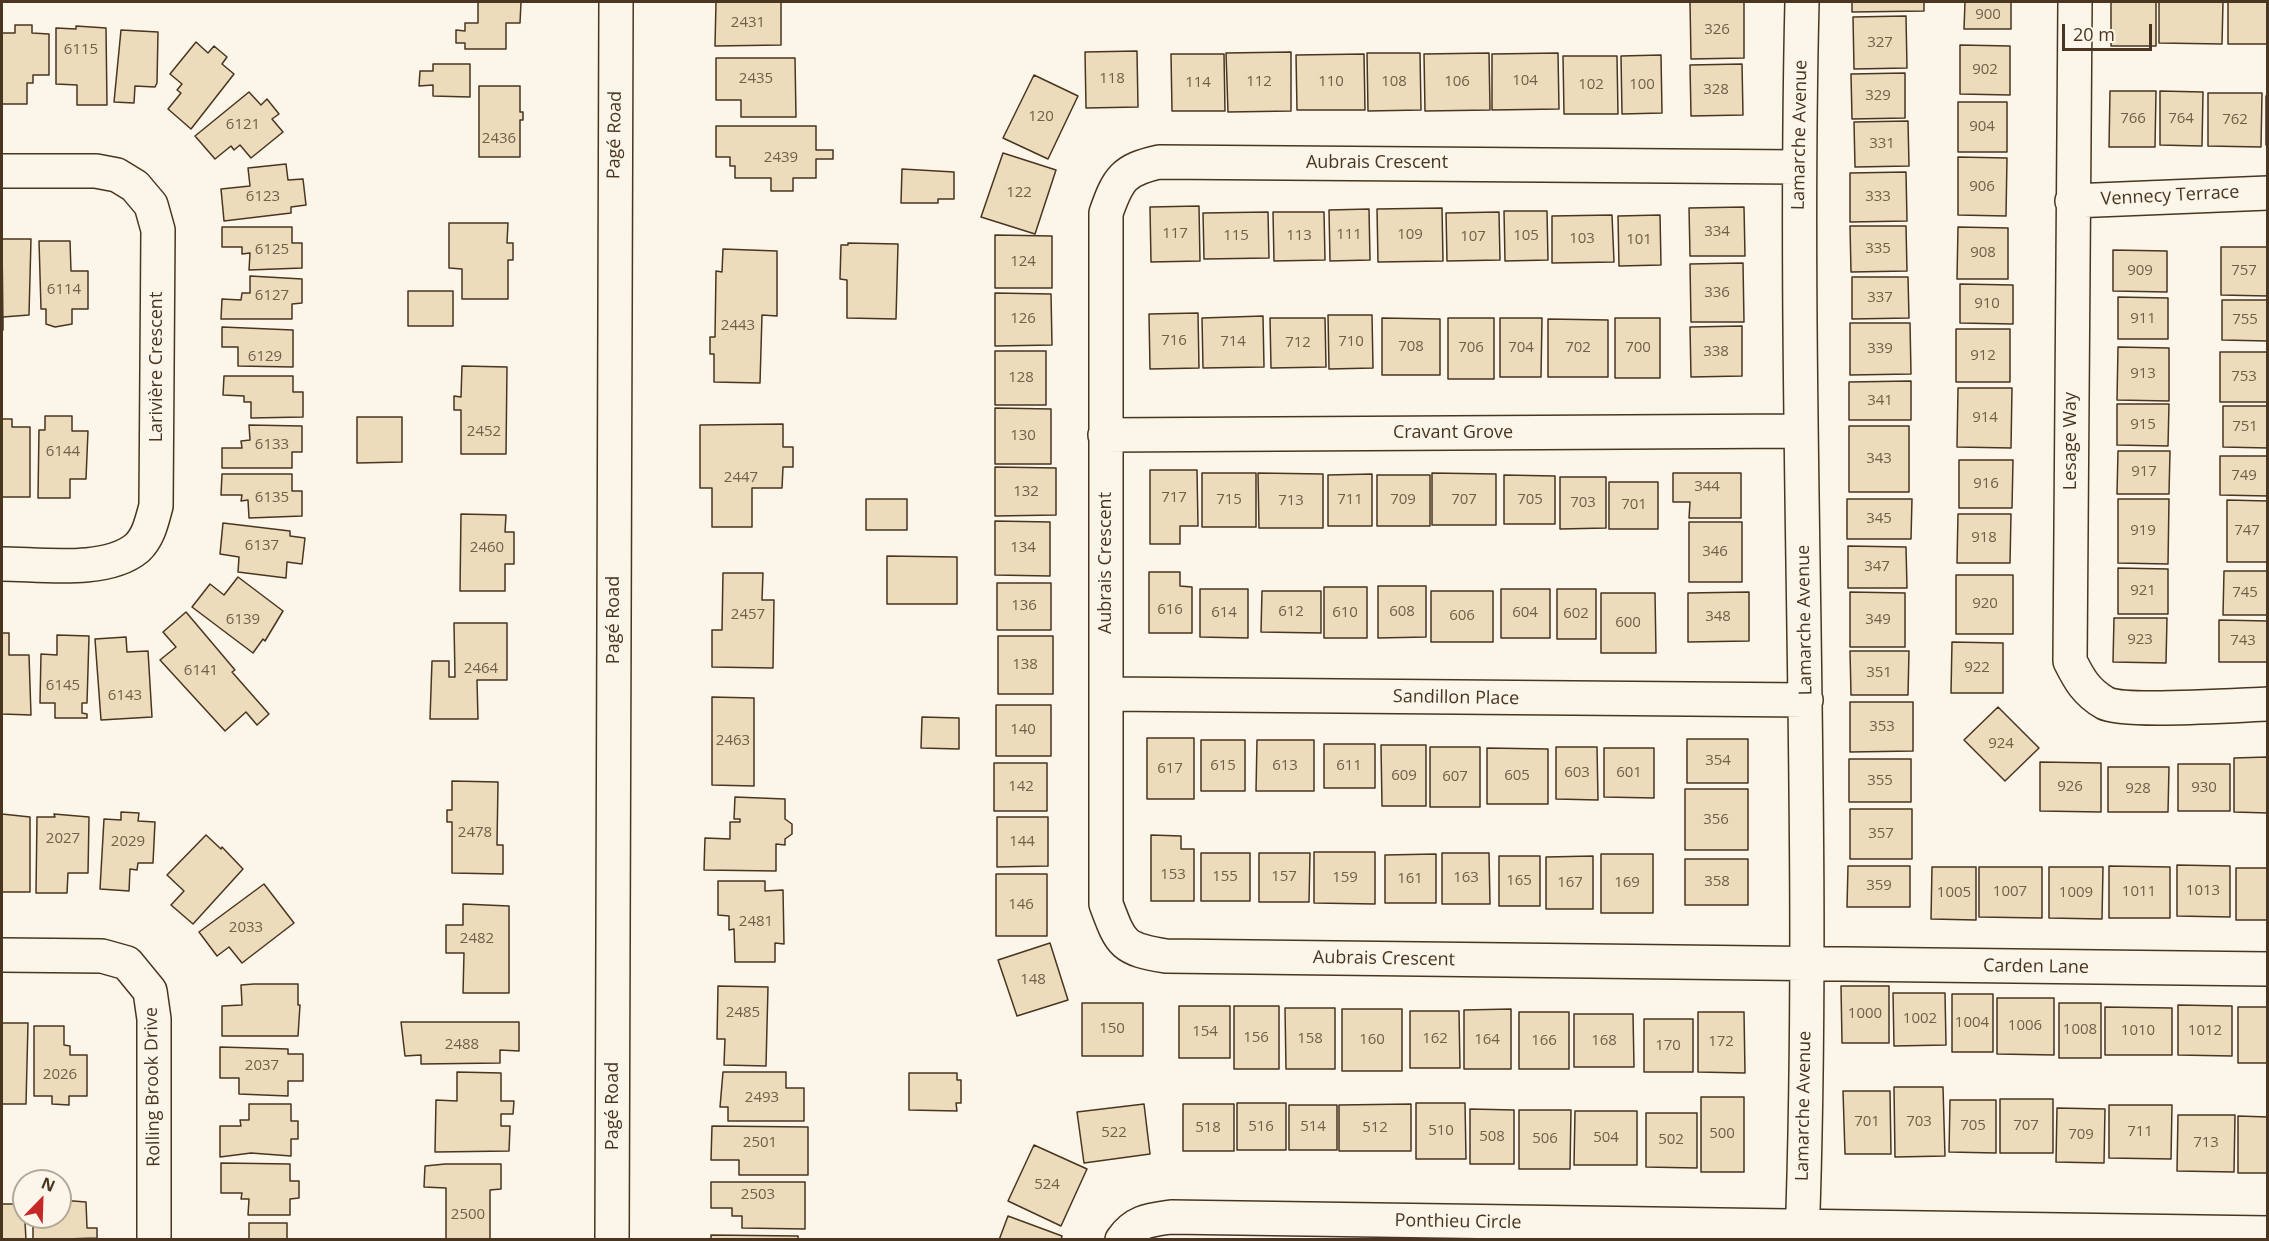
<!DOCTYPE html>
<html>
<head>
<meta charset="utf-8">
<style>
	body { margin:0 }
	#map { position:relative; width:2269px; height:1241px; overflow:hidden; background:#fbf6e9; font-family:"Open Sans",sans-serif }
	canvas { display:block }
	.frame { position:absolute; inset:0; border:3px solid #4a3520; pointer-events:none }
	.north { position:absolute; left:12px; top:1169px; width:60px; height:60px; box-sizing:border-box; background:#fbf6e9; border:2px solid #b4a999; border-radius:50%; rotate:23deg; font-size:16px; font-weight:700; line-height:24px; text-align:center; color:#4a3520 }
	.north::after { content:''; display:block; margin:auto; width:21px; height:27px; background:#c62828; clip-path:polygon(50% 0,100% 100%,50% 72%,0 100%) }
	.scale { position:absolute; left:2062px; top:24px; width:90px; height:27px; box-sizing:border-box; border:3px solid #4a3520; border-top:0; padding-left:8px; font-size:18px; line-height:21px; white-space:nowrap; color:#4a3520; -webkit-text-stroke:4px #fbf6e9; paint-order:stroke }
</style>
</head>
<body>
<div id="map">
<canvas width="2269" height="1241"></canvas>
<div class="frame"></div>
<div class="north">N</div>
<div class="scale">20 m</div>
</div>
<script>
const context = document.querySelector('canvas').getContext('2d');
context.lineJoin = 'round';
function fillPath(path, color) { context.fillStyle = color; context.fill(path, 'evenodd'); }
function trace(path, color, width, dash) { context.strokeStyle = color; context.lineWidth = width; context.lineCap = dash ? 'butt' : 'round'; context.setLineDash(dash || []); context.stroke(path); }
function drawText(font, color, halo, rows, align = 'center') {
  context.font = font + ' "Open Sans",sans-serif'; context.lineWidth = 4.5; context.setLineDash([]); context.textBaseline = 'middle'; context.strokeStyle = halo; context.fillStyle = color; for (const [text, x, y, turn = 0] of rows) {
    context.save(); context.translate(x, y); context.rotate((+turn || 0) * Math.PI / 180); context.textAlign = isNaN(turn) ? turn : align; if (halo) context.strokeText(text, 0, 0); context.fillText(text, 0, 0); context.restore();
  }
}
const building = new Path2D(`
	M478,2H521L520,23H506V49H465V43H456V30L465,31V23H478Z
	M716,2H781V45L715,46Z
	M1690,2H1744V58L1691,59Z
	M1852,2H1924V11L1852,12Z
	M1965,2H2011V29H1964Z
	M2111,2H2156V46H2111Z
	M2159,2H2223L2222,44L2159,43Z
	M2228,2H2268V44H2228Z
	M1906,16L1907,68L1854,69L1853,17Z
	M15,25H32V33L49,34V75H33V83H27V104H2V33H15Z
	M76,26L106,28L107,105H77V85L56,84V28L76,29Z
	M121,30L158,32L157,83L155,87L135,86L134,103L114,102Z
	M196,42L208,53L214,46L227,57L222,64L234,74L191,129L168,109L181,93L177,90L182,84L170,74Z
	M1960,45L2010,46V95L1960,94Z
	M1137,51L1138,107L1086,108L1085,52Z
	M1291,52V111L1228,112L1226,53Z
	M1367,53H1420L1421,110L1368,111Z
	M1489,53L1490,110L1425,111L1424,54Z
	M1558,53L1559,109L1492,110V54Z
	M1171,54H1224L1225,111H1172Z
	M1364,54L1365,110H1297L1296,55Z
	M1661,55L1662,113L1622,114L1621,56Z
	M1563,56H1617L1618,114H1564Z
	M716,58H795L796,117H741V100H716Z
	M433,64H470V97L433,96V85L419,86L420,71H433Z
	M1742,64L1743,115L1691,116L1690,65Z
	M1905,73V118L1852,119L1851,74Z
	M1034,75L1078,96L1048,159L1003,138Z
	M479,86H520V112H523V120H520V157H479Z
	M2110,91H2156L2155,147H2109Z
	M2160,91L2203,92L2202,146L2160,145Z
	M249,92L261,105L267,99L279,114L272,119L283,132L251,158L240,145L234,150L231,146L215,159L195,136Z
	M2208,93H2262L2261,147L2208,146Z
	M2266,96H2268V145H2266Z
	M1958,102H2007V152H1958Z
	M1908,121L1909,166L1855,167L1854,122Z
	M716,126H816V150H833V159H816V178H793V191H771V178H735V166H730V157H716Z
	M1003,153L1056,170L1035,234L981,217Z
	M1958,157L2007,158L2006,216L1958,215Z
	M286,164L288,180L303,179L306,205L291,207V213L224,221L221,189L250,186L248,168Z
	M902,169L954,172V199H938V203H901Z
	M1906,172L1907,221L1850,222V173Z
	M1199,206L1200,261L1151,262L1150,207Z
	M1744,207L1745,256H1690L1689,208Z
	M1442,208L1443,261L1378,262L1377,209Z
	M1369,209L1370,260L1330,261L1329,210Z
	M1504,211H1547L1548,260L1505,261Z
	M1268,212L1269,258L1204,259L1203,213Z
	M1273,212H1324L1325,260L1274,261Z
	M1499,212L1500,260L1447,261L1446,213Z
	M1612,215L1614,262L1552,263V216Z
	M1660,215L1661,265L1619,266L1618,216Z
	M449,223H508L507,243H513V260H508V299H462V269L449,268Z
	M1850,226H1906L1907,271L1851,272Z
	M222,227H292V243H302V268L249,270L250,253L242,254V247H222Z
	M1958,227L2008,228V279H1957Z
	M995,235L1052,236V288H995Z
	M2,239H31L29,315L3,317V330Z
	M39,241H70L71,271H88V309H72V324L55,327L46,324V309H41Z
	M848,243L898,244L896,319L847,318V280L840,279L841,245H848Z
	M2221,247H2268V296L2221,295Z
	M723,249L777,251V316L762,315L760,383L714,382V354H710V337H715L716,271L722,272Z
	M2113,250L2167,251V292L2113,291Z
	M1743,263L1744,322H1691L1690,264Z
	M250,276L302,279V303L292,304V319H221L222,299L241,300L242,293H250Z
	M1852,277H1908L1909,318L1852,319Z
	M1960,284L2013,285V324L1960,323Z
	M408,291H453V326H408Z
	M995,293L1051,294L1052,345L995,346Z
	M2118,297L2168,298V339H2118Z
	M2222,300H2268V341L2222,340Z
	M1198,313L1199,368L1150,369L1149,314Z
	M1328,315H1372L1373,368L1329,369Z
	M1263,316L1264,367L1203,368L1202,318Z
	M1270,318H1325L1326,367L1271,368Z
	M1382,318L1440,319V375H1382Z
	M1448,318H1494V379H1448Z
	M1500,318H1542L1541,377H1500Z
	M1615,318H1660V378H1615Z
	M1548,319L1608,320V377H1548Z
	M1850,323H1910L1911,374L1850,375Z
	M1742,326V376L1691,377L1690,327Z
	M222,327L293,330V367L238,366V347H222Z
	M1956,329H2010V382H1956Z
	M2118,347L2169,348V401L2117,400Z
	M995,351H1046V405H995Z
	M2220,352H2268V402H2220Z
	M462,366L507,367L506,454H461V410H454V396L461,397Z
	M224,376H293V392H303V417L251,418V402H244V396L223,395Z
	M1911,381V420H1849V382Z
	M1958,388H2012L2011,448L1957,447Z
	M2117,404H2169L2168,446L2117,445Z
	M2223,406H2268V448L2223,447Z
	M995,408L1051,409V464H995Z
	M45,416H72V431H88L86,479H70V498H38L39,430H45Z
	M357,417H402V462L357,463Z
	M2,419H12V427H30V497H2Z
	M783,424V447H793V467H783L782,488H752V527H712V488H700V425Z
	M249,425L302,426V452H292V468H222V448H242L241,441L250,440Z
	M1849,426H1909V492H1849Z
	M2118,451H2170L2169,494H2117Z
	M2220,456H2268V496L2220,495Z
	M1959,460H2013L2012,508H1959Z
	M995,467L1056,468V515L995,516Z
	M1150,470H1197L1198,526H1180V544H1150Z
	M1202,473H1256V527H1202Z
	M1258,473L1323,474V528H1259Z
	M1432,473L1496,474V525H1432Z
	M1673,473H1741V518H1689L1690,502H1673Z
	M222,474H292V491H302V516L249,518L248,500L241,501L242,495H221Z
	M1372,474V526H1328V475Z
	M1377,475H1430V526H1377Z
	M1504,475L1555,476V524H1504Z
	M1560,477H1606V528L1560,529Z
	M1609,482H1658V529H1609Z
	M866,499H907V530H866Z
	M1847,499H1912L1911,539H1847Z
	M2118,499H2169L2168,564L2118,563Z
	M2227,500L2268,501V562H2227Z
	M461,514L506,515L505,532H514V564H505V591H460Z
	M1958,514H2011L2010,563H1957Z
	M995,521L1050,522V576L995,575Z
	M1689,522H1742V582H1689Z
	M223,523L290,531V536L305,538L302,564L287,562L286,578L238,572L239,557L220,554Z
	M1848,546L1906,547L1907,588H1848Z
	M887,556L957,557V604H887Z
	M2118,568L2168,569V614H2118Z
	M2224,571H2268V615H2223Z
	M1149,572H1180V586L1192,587V633H1149Z
	M723,573H763L762,600H774L773,668L712,667V630H722Z
	M1956,575H2013V634H1956Z
	M238,577L283,611L265,641L263,639L253,653L192,607L210,584L224,595Z
	M997,583H1051V630H997Z
	M1378,586H1426V637L1378,638Z
	M1324,587H1367V638H1324Z
	M1200,589H1248V638L1200,637Z
	M1501,589H1550V638H1501Z
	M1557,589H1596V639H1557Z
	M1262,591H1321V633L1261,632Z
	M1431,591H1493V642H1431Z
	M1749,592V641L1688,642V593Z
	M1850,592L1905,593V647H1850Z
	M1601,593H1655L1656,653H1601Z
	M186,612L235,670L232,672L269,714L257,725L246,712L225,731L160,660L176,647L163,632Z
	M2114,618H2167L2166,663L2113,662Z
	M2219,620L2268,621V662H2219Z
	M454,623H507V680H477L478,719H430L432,661H449V677H455Z
	M2,633H9V655H29L31,715L2,714Z
	M57,635L89,636L87,703H82V713L87,714V718H55V703H40L41,654L57,655Z
	M998,636H1053V694H998Z
	M126,637L127,652L148,651L152,717L101,720L95,639Z
	M1952,642L2003,643V693H1951Z
	M1850,651H1909L1908,695H1851Z
	M712,697L754,698V786L712,785Z
	M1850,702H1913V751L1850,752Z
	M996,705H1051V756H996Z
	M1998,707L2039,748L2005,781L1964,740Z
	M922,717L959,718V749L921,748Z
	M1147,738H1194V799H1147Z
	M1687,739H1748V783H1687Z
	M1201,740H1245V791H1201Z
	M1257,740H1314V791H1256Z
	M1324,744H1375V788H1324Z
	M1381,745H1426V806H1382Z
	M1430,747H1480V807H1430Z
	M1556,747H1597L1598,800L1556,799Z
	M1487,748L1548,749V804H1487Z
	M1604,748H1654V798L1604,797Z
	M2268,757V813L2234,812V758Z
	M1849,759H1911V802H1849Z
	M2040,762L2101,763V812L2040,811Z
	M994,763H1047V811H994Z
	M2178,764H2230V811H2178Z
	M2108,767H2169L2168,812H2108Z
	M452,781L498,782L497,845H503V874L452,873V822H447V810H452Z
	M1685,789H1748V850H1685Z
	M735,797L785,799V819L792,824V834L785,839V845L776,844V871L704,870L705,838L730,839V822H740V819H734Z
	M1850,809H1912V859H1850Z
	M121,812L139,813L138,821L155,822L153,863H138L137,870L130,869L129,891L100,889L104,819L121,820Z
	M2,814L30,817V892H2Z
	M54,814L89,817L88,873H68L67,893H36L37,817H55Z
	M997,817H1048V866L997,867Z
	M206,835L221,849L222,847L243,869L193,924L171,905L184,891L167,875Z
	M1151,835L1181,836V849H1194V901H1151Z
	M1314,852H1375V904L1314,903Z
	M1201,853H1250V901H1201Z
	M1259,853H1310L1309,902H1259Z
	M1442,853H1489L1490,904H1442Z
	M1436,854V903H1385V855Z
	M1601,854H1653V913H1601Z
	M1499,856H1540V906H1499Z
	M1593,856V909H1546V857Z
	M1685,859H1748V905H1685Z
	M2177,865L2230,866V917L2177,916Z
	M1848,866H1910V907H1847Z
	M2109,866L2170,867V918H2109Z
	M1932,867H1976V920L1931,919Z
	M1979,867H2042V918L1979,917Z
	M2049,867H2103L2102,919L2049,918Z
	M2236,868H2268V920H2236Z
	M996,874H1047V936H996Z
	M718,881H765V891L783,890L784,944L775,943V962H735L734,929L729,930V916L718,915Z
	M264,884L294,923L242,963L229,947L217,956L199,932Z
	M463,904L509,906V993H463L464,953H446V925H463Z
	M1050,943L1068,1000L1017,1016L998,960Z
	M254,984H298V1005H300L298,1036H222V1006L242,1005L241,985Z
	M718,986L768,987L766,1066L724,1065L725,1039H717Z
	M1841,986H1889V1043H1842Z
	M1893,993H1945L1946,1045L1894,1046Z
	M1952,994H1993V1052H1952Z
	M1997,998H2054V1055L1997,1054Z
	M1082,1003H1143V1056H1082Z
	M2059,1003H2101V1058H2059Z
	M2178,1005L2232,1006V1056L2178,1055Z
	M1179,1006H1230V1058H1179Z
	M1234,1006H1279V1069H1234Z
	M2105,1007L2172,1008V1055H2105Z
	M2238,1007H2268V1063H2238Z
	M1285,1008H1335V1069H1286Z
	M1342,1009H1402V1071H1342Z
	M1511,1009V1069H1464V1010Z
	M1410,1011H1459L1460,1068H1410Z
	M1519,1012H1569V1069H1519Z
	M1698,1012H1744L1745,1073L1698,1072Z
	M1574,1014H1633L1634,1067H1574Z
	M1644,1019H1693V1072H1644Z
	M401,1022H519V1051L500,1050V1063L421,1064V1055L405,1056Z
	M2,1023H28L26,1104H2Z
	M34,1026H64V1045L70,1046V1055H87V1096H69V1105L52,1104V1096H34Z
	M220,1047L288,1049V1054H303V1081H288V1096L239,1094V1078H220Z
	M457,1072L501,1073V1101H514L513,1114H501V1126H510L509,1151L435,1152L436,1100L457,1101Z
	M723,1072H786V1088H804V1121H728V1107H720Z
	M909,1073H957V1080H961V1103H956L957,1111L909,1110Z
	M1894,1087H1943L1945,1156L1895,1157Z
	M1843,1091H1890L1891,1154H1845Z
	M1701,1097H1744V1172H1701Z
	M2000,1099H2053V1153H2000Z
	M1950,1100H1996V1153L1949,1152Z
	M1237,1103H1286V1150H1237Z
	M1416,1103H1465L1466,1159H1416Z
	M249,1104H291V1121H298V1139H291V1156L251,1153L220,1157V1126H241L240,1120H249Z
	M1144,1104L1150,1154L1084,1163L1077,1112Z
	M1183,1104H1234V1151H1183Z
	M1411,1104V1151H1339V1105Z
	M1289,1105H1337V1150H1289Z
	M2109,1105H2172L2171,1159L2109,1158Z
	M2057,1108L2105,1109L2104,1163L2056,1162Z
	M1470,1109L1514,1110V1164H1470Z
	M1519,1110H1571L1570,1169H1519Z
	M1575,1111H1637V1165H1574Z
	M1646,1113H1697V1168L1646,1167Z
	M2178,1115H2235L2234,1172L2177,1171Z
	M2238,1116L2268,1117V1173H2238Z
	M712,1126L808,1127V1175H739V1160H711Z
	M1034,1145L1087,1169L1061,1226L1008,1201Z
	M221,1163L290,1164V1181H299V1198L290,1199V1215H248L249,1199H241L242,1193H221Z
	M445,1164H501V1189L490,1190V1240H446V1188L424,1187L425,1166Z
	M711,1182H805V1229L742,1228V1216H732V1208H711Z
	M60,1200L86,1202L87,1228H97V1238L33,1240V1217H60Z
	M2,1204H24L26,1240H2Z
	M1008,1216L1062,1236L1061,1240H999Z
	M249,1223H287V1239L290,1240H249Z
	M711,1235L798,1236V1240H711Z`);
fillPath(building, '#ecdcbc');
trace(building, '#4a3520', 1.5);
const minor = new Path2D(`
	M1802,2C1792,414 1817,827 1802,1240
	M2075,2L2070,661C2079,679 2086,692 2105,703C2124,713 2239,705 2268,704
	M1798,167L1159,162C1123,170 1118,179 1106,213V904C1121,944 1122,949 1166,956L2268,969
	M2,171H96L117,175L135,186L151,205L158,230L156,506C152,520 149,537 137,548C106,574 40,564 2,564
	M2072,201L2268,193
	M1105,435L1801,431
	M1107,694L1806,700
	M2,955L102,956L127,963L150,991L154,1019V1240
	M612,1240L616,2
	M1122,1240C1135,1221 1150,1220 1171,1217L2268,1233`);
trace(minor, '#4a3520', 36);
trace(minor, '#fbf6e9', 33);
drawText('15px', '#725f47', null, [
	["900",1988,15],
	["2431",748,23],
	["326",1717,30],
	["327",1880,43],
	["6115",81,50],
	["902",1985,70],
	["2435",756,79],
	["118",1112,79],
	["104",1525,81],
	["112",1259,82],
	["110",1331,82],
	["108",1394,82],
	["106",1457,82],
	["114",1198,83],
	["102",1591,85],
	["100",1642,85],
	["328",1716,90],
	["329",1878,96],
	["120",1041,117],
	["766",2133,119],
	["764",2181,119],
	["762",2235,120],
	["6121",243,125],
	["904",1982,127],
	["2436",499,139],
	["331",1882,144],
	["2439",781,158],
	["906",1982,187],
	["122",1019,193],
	["6123",263,197],
	["333",1878,197],
	["334",1717,232],
	["117",1175,234],
	["111",1349,235],
	["109",1410,235],
	["115",1236,236],
	["113",1299,236],
	["105",1526,236],
	["107",1473,237],
	["103",1582,239],
	["101",1639,240],
	["335",1878,249],
	["6125",272,250],
	["908",1983,253],
	["124",1023,262],
	["909",2140,271],
	["757",2244,271],
	["6114",64,290],
	["336",1717,293],
	["6127",272,296],
	["337",1880,298],
	["910",1987,304],
	["126",1023,319],
	["911",2143,319],
	["755",2245,320],
	["2443",738,326],
	["716",1174,341],
	["714",1233,342],
	["710",1351,342],
	["712",1298,343],
	["708",1411,347],
	["706",1471,348],
	["704",1521,348],
	["702",1578,348],
	["700",1638,348],
	["339",1880,349],
	["338",1716,352],
	["912",1983,356],
	["6129",265,357],
	["913",2143,374],
	["753",2244,377],
	["128",1021,378],
	["341",1880,401],
	["914",1985,418],
	["915",2143,425],
	["751",2245,427],
	["2452",484,432],
	["130",1023,436],
	["6133",272,445],
	["6144",63,452],
	["343",1879,459],
	["917",2144,472],
	["749",2244,476],
	["2447",741,478],
	["916",1986,484],
	["344",1707,487],
	["132",1026,492],
	["6135",272,498],
	["717",1174,498],
	["715",1229,500],
	["711",1350,500],
	["709",1403,500],
	["707",1464,500],
	["705",1530,500],
	["713",1291,501],
	["703",1583,503],
	["701",1634,505],
	["345",1879,519],
	["919",2143,531],
	["747",2247,531],
	["918",1984,538],
	["6137",262,546],
	["2460",487,548],
	["134",1023,548],
	["346",1715,552],
	["347",1877,567],
	["921",2143,591],
	["745",2245,593],
	["920",1985,604],
	["136",1024,606],
	["616",1170,610],
	["612",1291,612],
	["608",1402,612],
	["614",1224,613],
	["610",1345,613],
	["604",1525,613],
	["602",1576,614],
	["2457",748,615],
	["606",1462,616],
	["348",1718,617],
	["6139",243,620],
	["349",1878,620],
	["600",1628,623],
	["923",2140,640],
	["743",2243,641],
	["138",1025,665],
	["922",1977,668],
	["2464",481,669],
	["6141",201,671],
	["351",1879,673],
	["6145",63,686],
	["6143",125,696],
	["353",1882,727],
	["140",1023,730],
	["2463",733,741],
	["924",2001,744],
	["354",1718,761],
	["615",1223,766],
	["613",1285,766],
	["611",1349,766],
	["617",1170,769],
	["603",1577,773],
	["601",1629,773],
	["609",1404,776],
	["605",1517,776],
	["607",1455,777],
	["355",1880,781],
	["142",1021,787],
	["926",2070,787],
	["930",2204,788],
	["928",2138,789],
	["356",1716,820],
	["2478",475,833],
	["357",1881,834],
	["2027",63,839],
	["2029",128,842],
	["144",1022,842],
	["153",1173,875],
	["155",1225,877],
	["157",1284,877],
	["159",1345,878],
	["163",1466,878],
	["161",1410,879],
	["165",1519,881],
	["358",1717,882],
	["167",1570,883],
	["169",1627,883],
	["359",1879,886],
	["1013",2203,891],
	["1007",2010,892],
	["1011",2139,892],
	["1005",1954,893],
	["1009",2076,893],
	["146",1021,905],
	["2481",756,922],
	["2033",246,928],
	["2482",477,939],
	["148",1033,980],
	["2485",743,1013],
	["1000",1865,1014],
	["1002",1920,1019],
	["1004",1972,1023],
	["1006",2025,1026],
	["150",1112,1029],
	["1008",2080,1030],
	["1010",2138,1031],
	["1012",2205,1031],
	["154",1205,1032],
	["156",1256,1038],
	["158",1310,1039],
	["162",1435,1039],
	["160",1372,1040],
	["164",1487,1040],
	["166",1544,1041],
	["168",1604,1041],
	["172",1721,1042],
	["2488",462,1045],
	["170",1668,1046],
	["2037",262,1066],
	["2026",60,1075],
	["2493",762,1098],
	["701",1867,1122],
	["703",1919,1122],
	["705",1973,1126],
	["707",2026,1126],
	["516",1261,1127],
	["514",1313,1127],
	["518",1208,1128],
	["512",1375,1128],
	["510",1441,1131],
	["711",2140,1132],
	["522",1114,1133],
	["500",1722,1134],
	["709",2081,1135],
	["508",1492,1137],
	["504",1606,1138],
	["506",1545,1139],
	["502",1671,1140],
	["2501",760,1143],
	["713",2206,1143],
	["524",1047,1185],
	["2503",758,1195],
	["2500",468,1215]
]);
drawText('18px', '#4a3520', '#fbf6e9', [
	["Pagé Road",615,135,-89],
	["Lamarche Avenue",1800,135,-89],
	["Aubrais Crescent",1377,163],
	["Vennecy Terrace",2170,196,-3],
	["Larivière Crescent",157,367,-90],
	["Cravant Grove",1453,433],
	["Lesage Way",2071,441,-90],
	["Aubrais Crescent",1106,563,-90],
	["Pagé Road",614,620,-90],
	["Lamarche Avenue",1805,620,-91],
	["Sandillon Place",1456,698,1],
	["Aubrais Crescent",1384,959,1],
	["Carden Lane",2036,967,1],
	["Rolling Brook Drive",153,1087,-91],
	["Pagé Road",613,1106,-90],
	["Lamarche Avenue",1804,1106,-89],
	["Ponthieu Circle",1458,1222,1]
]);
</script>
</body>
</html>
